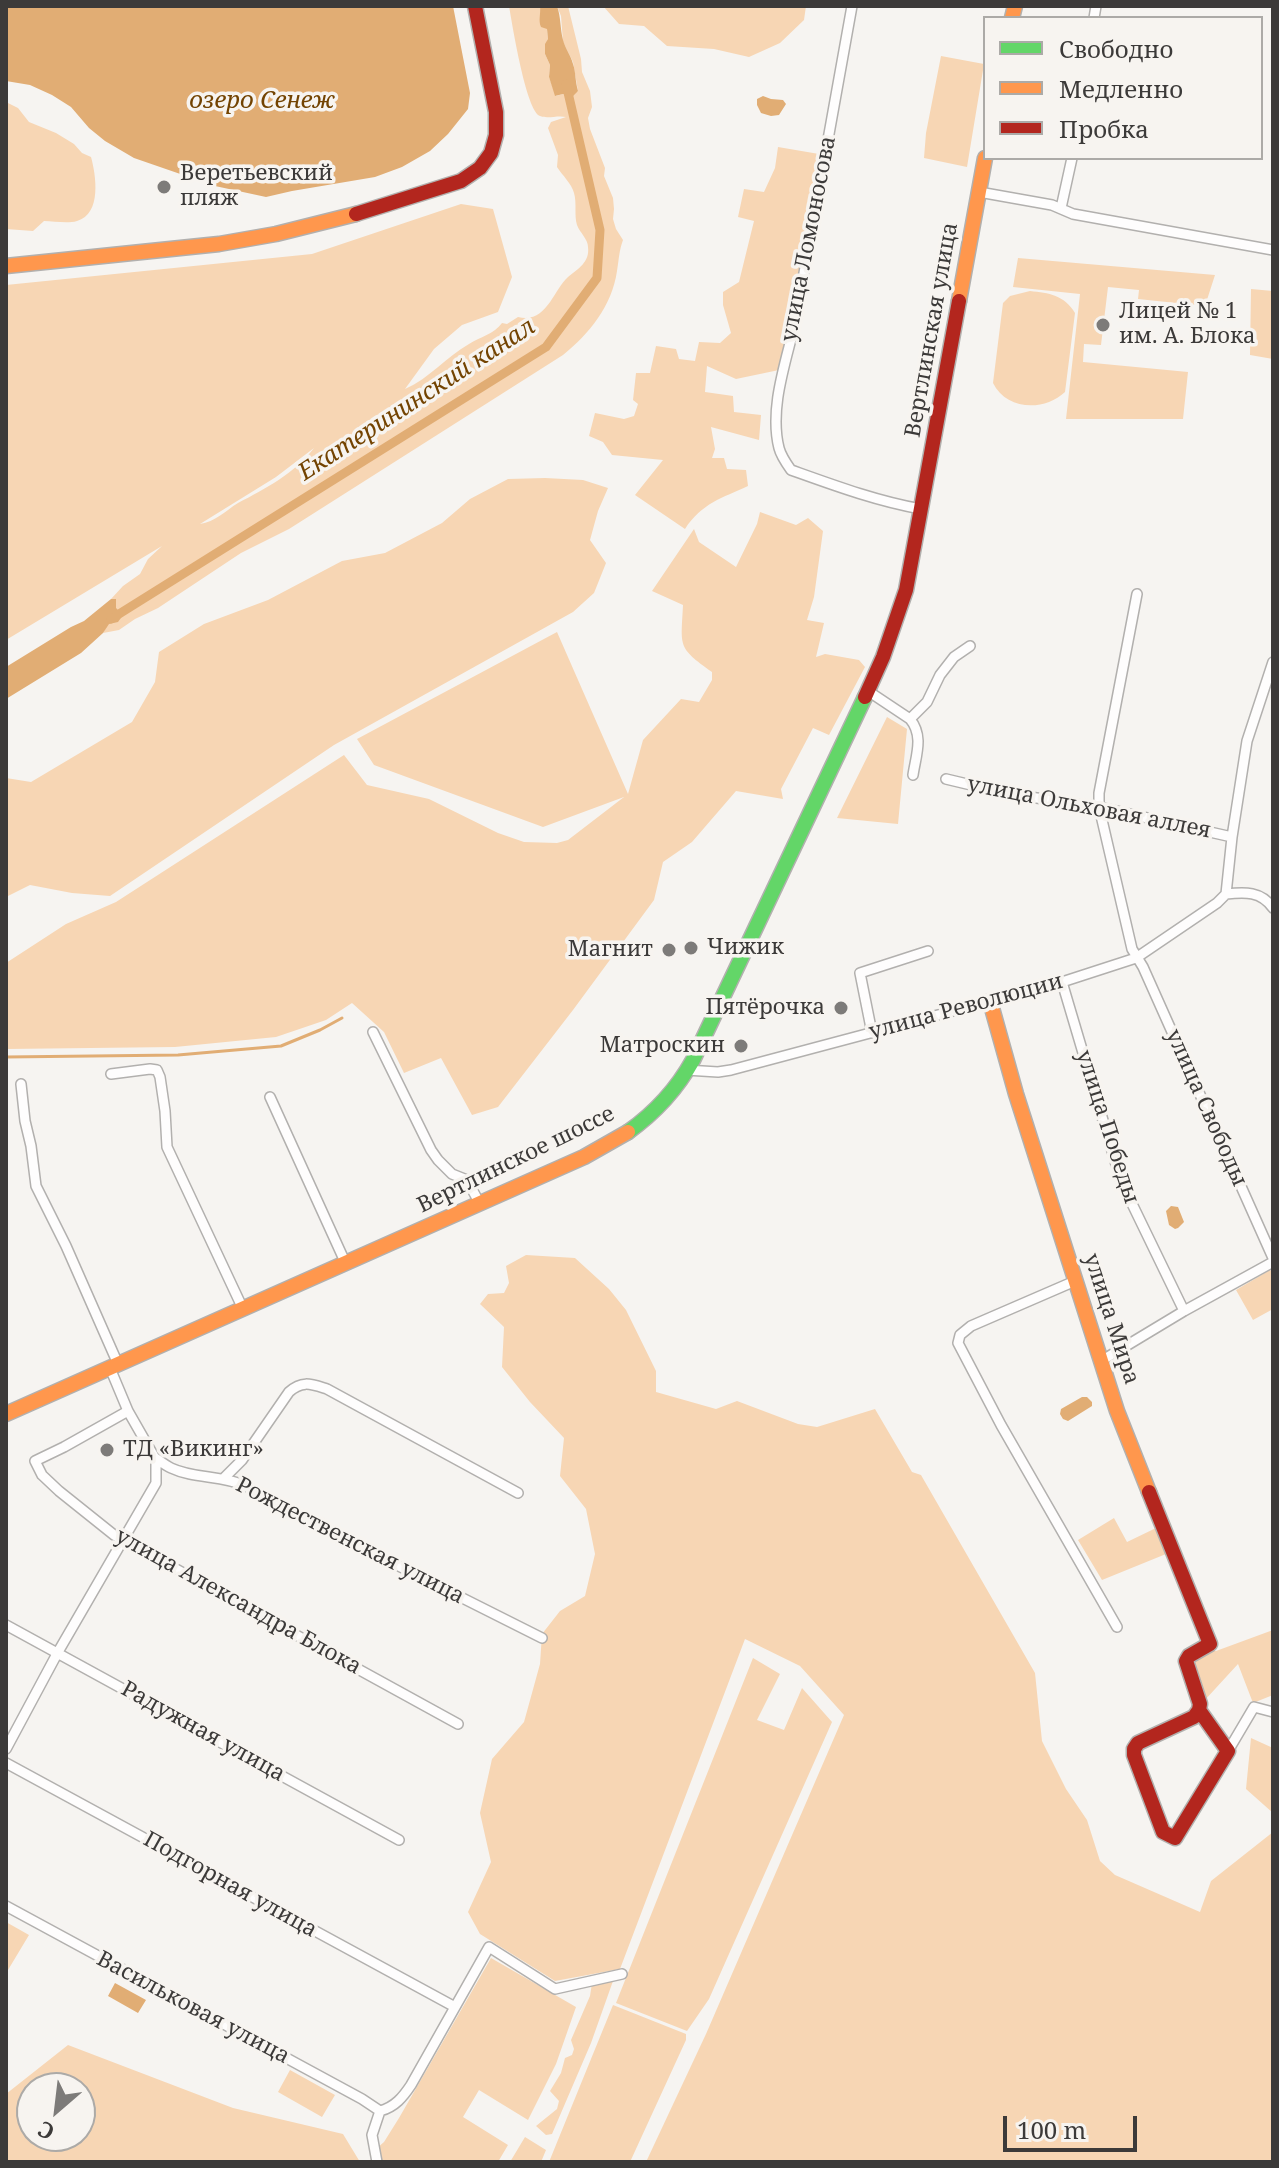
<!DOCTYPE html>
<html>
<head>
<meta charset="utf-8">
<style>
	body { margin:0 }
	#map { position:relative; width:1279px; height:2168px; overflow:hidden; background:#f6f4f1; font-family:"Noto Serif",serif }
	canvas { display:block }
	.frame { position:absolute; inset:0; border:8px solid #3c3a39; pointer-events:none }
	.legend { position:absolute; left:983px; top:16px; width:280px; height:144px; box-sizing:border-box; background:#f7f4f0; border:2px solid #acaaa7; margin:0; padding:10px 14px; list-style:none; font-size:24px; color:#3c3a39 }
	.legend li { display:flex; align-items:center; gap:16px; height:40px }
	.legend b { width:40px; border:2px solid #acaaa7 }
	.north { position:absolute; left:16px; top:2072px; width:80px; height:80px; box-sizing:border-box; background:#f7f4f0; border:2px solid #acaaa7; border-radius:50%; rotate:208deg; font-size:22px; font-weight:700; line-height:32px; text-align:center; color:#3c3a39 }
	.north::after { content:''; display:block; margin:auto; width:28px; height:36px; background:#7d7b79; clip-path:polygon(50% 0,100% 100%,50% 72%,0 100%) }
	.scale { position:absolute; left:1003px; top:2116px; width:134px; height:36px; box-sizing:border-box; border:4px solid #3c3a39; border-top:0; padding-left:10px; font-size:24px; line-height:28px; white-space:nowrap; color:#3c3a39; -webkit-text-stroke:6px #f7f4f0; paint-order:stroke }
</style>
</head>
<body>
<div id="map">
<canvas width="1279" height="2168"></canvas>
<div class="frame"></div>
<ul class="legend">
<li><b style="height:10px;background:#63d668"></b>Свободно</li>
<li><b style="height:10px;background:#ff974d"></b>Медленно</li>
<li><b style="height:10px;background:#b3261e"></b>Пробка</li>
</ul>
<div class="north">С</div>
<div class="scale">100 m</div>
</div>
<script>
const context = document.querySelector('canvas').getContext('2d');
context.lineJoin = 'round';
function fillPath(path, color) { context.fillStyle = color; context.fill(path, 'evenodd'); }
function trace(path, color, width, dash) { context.strokeStyle = color; context.lineWidth = width; context.lineCap = dash ? 'butt' : 'round'; context.setLineDash(dash || []); context.stroke(path); }
function drawText(font, color, halo, rows, align = 'center') {
  context.font = font + ' "Noto Serif",serif'; context.lineWidth = 7; context.setLineDash([]); context.textBaseline = 'middle'; context.strokeStyle = halo; context.fillStyle = color; for (const [text, x, y, turn = 0] of rows) {
    context.save(); context.translate(x, y); context.rotate((+turn || 0) * Math.PI / 180); context.textAlign = isNaN(turn) ? turn : align; if (halo) context.strokeText(text, 0, 0); context.fillText(text, 0, 0); context.restore();
  }
}
fillPath(new Path2D(`
	M509,6H540L547,28L548,39L545,54L550,65L549,77L556,96L563,94L567,96L578,91L573,62L563,42L561,16L557,6H568L581,59L582,72L590,91L592,107L588,118L590,129L605,168L604,176L613,198L614,209L613,219L616,229L623,240C619,251 619,259 617,271C612,306 589,334 563,355L289,529L241,553L158,608L135,619L119,630L103,633L116,608V600L111,599L123,586L140,574L148,559L162,546L6,640V285L312,254L461,204L493,209L512,277L498,312L462,325L434,349L405,389C430,378 446,357 469,344C480,337 494,334 502,323L507,324L518,317C547,324 553,290 568,277C578,269 590,262 588,247C588,239 580,233 577,225C574,215 577,203 574,193C572,184 562,175 557,167L558,155L548,128L551,122L566,117C558,115 547,119 540,116C526,111 512,23 509,6ZM314,448C295,473 265,489 238,503C225,511 215,522 200,524L276,477Z
	M603,6H806L804,20L780,43L749,57L714,49L667,46L644,26L619,24Z
	M941,56L984,64L967,167L924,158L926,133Z
	M6,102L18,108L29,122L56,133L74,144L82,153L91,157C96,175 102,214 77,221C67,224 54,221 44,221L33,231L6,229Z
	M778,147L819,154L796,304L779,370L736,379L707,366L705,392L733,396L734,412L761,415L759,440L711,427L715,449L712,458H724L727,469L746,470L748,486C722,498 702,503 685,529L635,495L663,460L612,455L603,442L589,436L595,413L624,419L634,416L638,404L633,400L636,373H650L656,346L676,349L679,359L695,361L699,342L720,343L731,333L723,305V292L739,282L754,221L738,217L744,189L764,192L775,168Z
	M1018,258L1215,275L1205,306L1138,299L1139,290L1108,287L1101,345L1084,344L1083,362L1188,372L1183,419H1066L1080,294L1013,287Z
	M1251,289L1273,291V359L1250,355Z
	M1030,291C1049,293 1064,295 1075,313L1065,392C1044,412 1006,410 993,383L1003,303L1010,296Z
	M545,478L583,480L608,488L598,511L590,540L606,563L594,593L573,612L334,745L110,896L72,893L30,885L6,897V778L31,782L132,722L155,682L159,652L204,624L268,600L342,561L385,553L442,523L470,499L508,479Z
	M760,512L796,525L808,518L823,531L814,597L807,620L824,623L816,657L825,654L859,660L865,667L829,735L813,728L781,789L783,799L736,791L692,842L663,862L654,900L573,1010L498,1107L472,1115L441,1058L404,1073L384,1032L352,1003L326,1020L276,1037L175,1047L6,1049V963L66,924L116,902L344,755L367,785L429,799L498,833L524,842L557,843L568,840L624,797L543,827L374,765L357,739L557,632L628,794L643,740L681,699L699,702L712,680V672C677,647 681,647 683,605L652,591L694,529L699,542L736,567L757,524Z
	M887,717L907,729L898,824L837,818Z
	M526,1255L575,1258L609,1289L626,1310L656,1371V1392L716,1409L737,1401L798,1424L817,1427L875,1409L912,1472L921,1475L1035,1673L1042,1741L1066,1789L1087,1820L1100,1861L1115,1875L1200,1912L1211,1881L1273,1832V2162H646L706,2034L844,1715L800,1666L745,1639L620,1969L555,1981L480,1934L468,1912L491,1862L480,1813L492,1759L524,1722L540,1664L542,1634L560,1611L585,1596L595,1554L586,1509L560,1476L564,1438L530,1402L502,1367L504,1327L480,1304L488,1294L504,1293L509,1283L506,1266Z
	M1270,1270L1273,1272V1309L1253,1320L1236,1290Z
	M1114,1518L1127,1542L1156,1528L1166,1554L1102,1580L1078,1540Z
	M1273,1630V1695L1253,1703L1238,1664L1204,1701L1191,1661L1208,1651H1216Z
	M753,1658L780,1674L757,1720L784,1730L802,1688L832,1722L709,1999L687,2031L616,2003Z
	M1251,1738L1273,1748V1813L1246,1789Z
	M6,1922L29,1935L8,1970L6,1969Z
	M491,1958L576,2007L556,2064L528,2120L479,2090L463,2117L508,2145L498,2162H381L377,2148L384,2142L399,2118Z
	M613,1981L591,2043L552,2134L546,2135L536,2126L557,2109L559,2101L550,2091L561,2073L565,2058L572,2055L574,2049L571,2040L590,1996L592,1983Z
	M613,2005L686,2034V2040L630,2162H549Z
	M68,2045L233,2108L343,2134L360,2162H6V2094ZM32,2088H80V2136H32Z
	M290,2070L335,2095L322,2117L278,2092Z
	M525,2137L546,2150L541,2162H510Z`), '#f7d6b4');
fillPath(new Path2D(`
	M6,6H453L470,93L468,109L448,134L430,151L402,167L375,177L292,191L266,197L215,186L134,158L105,141L89,128L71,107L52,95L30,85L6,81Z
	M540,6H557C561,17 560,28 563,40C565,48 571,56 573,64C576,73 575,81 578,91L572,97L563,94L555,96L549,77L550,65L545,54V44L548,39L547,29L541,27C538,20 541,14 540,6Z
	M763,96L771,99L783,100L786,104L779,115L771,116L761,113L757,105V99Z
	M111,599H116V608L123,615L118,622L109,624L103,633L81,653L6,699V667L71,627L84,621Z
	M1171,1206L1178,1207L1184,1222L1178,1228L1175,1229L1169,1225L1166,1211Z
	M1082,1397H1087L1092,1402V1406L1068,1421L1063,1419L1060,1414L1061,1409Z
	M115,1983L146,2000L138,2013L108,1996Z`), '#e1ad74');
trace(new Path2D(`
	M6,1057L178,1055L281,1046L320,1030L342,1018`), '#e1ad74', 3);
trace(new Path2D(`
	M111,619L546,347L597,278L600,230L566,84`), '#e1ad74', 9);
const street = new Path2D(`
	M852,6L795,323C786,362 769,408 779,448C781,456 786,463 791,470C833,485 876,501 921,509
	M1094,18L1096,6
	M979,192L1052,205L1073,214L1273,250
	M1061,208L1072,158
	M1137,594L1099,793V807L1132,949L1143,967L1273,1258
	M868,691L910,719
	M913,775C916,755 924,736 910,719L927,702L940,675L954,657L970,646
	M946,779L1009,794L1099,807L1232,837
	M1226,894L1232,837L1247,741L1273,662
	M1226,894C1245,892 1261,891 1273,908
	M1062,982L1121,1181L1184,1311
	M373,1032L431,1150L438,1160L452,1174L467,1180L480,1204
	M872,1033L860,973L928,951
	M686,1070L718,1072L731,1070L1062,982L1136,958L1217,903L1226,894
	M111,1074L150,1069L157,1070L160,1077L165,1111L167,1147L243,1309
	M21,1084L25,1121L31,1146L36,1186L66,1246L118,1364
	M270,1097L346,1264
	M1075,1281L971,1326L960,1335L958,1343L1001,1425L1117,1627
	M1101,1361L1184,1311L1273,1262
	M128,1411L64,1447L35,1461L42,1475L59,1491L114,1535L458,1724
	M154,1457C160,1461 165,1465 171,1468C194,1479 222,1475 246,1486L335,1534L542,1638
	M224,1478L242,1460L289,1392C302,1380 311,1384 327,1389L518,1493
	M6,1625L399,1840
	M6,1749L58,1652L156,1483V1460L128,1411L110,1368
	M1228,1751L1254,1707L1273,1712
	M6,1763L455,2007
	M6,1906L362,2099L380,2111
	M377,2162L372,2135L380,2111C395,2107 403,2097 411,2085L489,1947L555,1989L622,1974`);
const fast = new Path2D(`
	M628,1132C656,1112 677,1089 693,1060L865,697`);
const slow = new Path2D(`
	M1012,18L1015,6
	M6,266L219,244L276,234L356,214
	M959,301L985,158
	M990,1001L1016,1094L1117,1411L1149,1492
	M6,1414L584,1157L628,1132`);
const jam = new Path2D(`
	M356,214L461,181L480,168L491,153L496,135V112L475,6
	M865,697L883,657L906,590L959,301
	M1149,1492L1210,1644L1189,1656L1186,1661L1200,1704L1199,1710L1194,1717L1138,1743L1134,1749V1755L1163,1832L1175,1838L1228,1751L1199,1710`);
trace(street, '#b2b0ae', 12);
trace(fast, '#b2b0ae', 17);
trace(slow, '#b2b0ae', 17);
trace(jam, '#b2b0ae', 17);
trace(street, '#fefdfd', 9);
trace(fast, '#63d668', 14);
trace(slow, '#ff974d', 14);
trace(jam, '#b3261e', 14);
for (const [x, y, r, color] of [
	[164,187,8,"#7d7b79"],
	[1103,325,8,"#7d7b79"],
	[691,948,8,"#7d7b79"],
	[669,950,8,"#7d7b79"],
	[841,1008,8,"#7d7b79"],
	[741,1046,8,"#7d7b79"],
	[107,1450,8,"#7d7b79"]
]) { const dot = new Path2D(); dot.arc(x, y, r, 0, 2 * Math.PI); context.fillStyle = color; context.fill(dot); trace(dot, '#f7f4f0', 3); }
drawText('22px', '#3c3a39', '#f7f4f0', [
	["Веретьевский",180,174],
	["пляж",180,199],
	["Лицей № 1",1119,312],
	["им. А. Блока",1119,337],
	["Чижик",707,948],
	["Магнит",653,950,"right"],
	["Пятёрочка",825,1008,"right"],
	["Матроскин",725,1046,"right"],
	["ТД «Викинг»",123,1450]
], 'left');
drawText('22px', '#3c3a39', '#f7f4f0', [
	["улица Ломоносова",809,239,-79],
	["Вертлинская улица",932,330,-80],
	["улица Ольховая аллея",1089,808,11],
	["улица Революции",966,1007,-15],
	["улица Свободы",1206,1108,66],
	["улица Победы",1107,1127,72],
	["Вертлинское шоссе",516,1160,-26],
	["улица Мира",1111,1319,72],
	["Рождественская улица",350,1541,27],
	["улица Александра Блока",238,1602,29],
	["Радужная улица",203,1732,29],
	["Подгорная улица",230,1885,29],
	["Васильковая улица",193,2008,28]
]);
drawText('italic 24px', '#734301', '#f7f4f0', [
	["озеро Сенеж",262,101],
	["Екатерининский канал",417,400,-33]
]);
</script>
</body>
</html>
